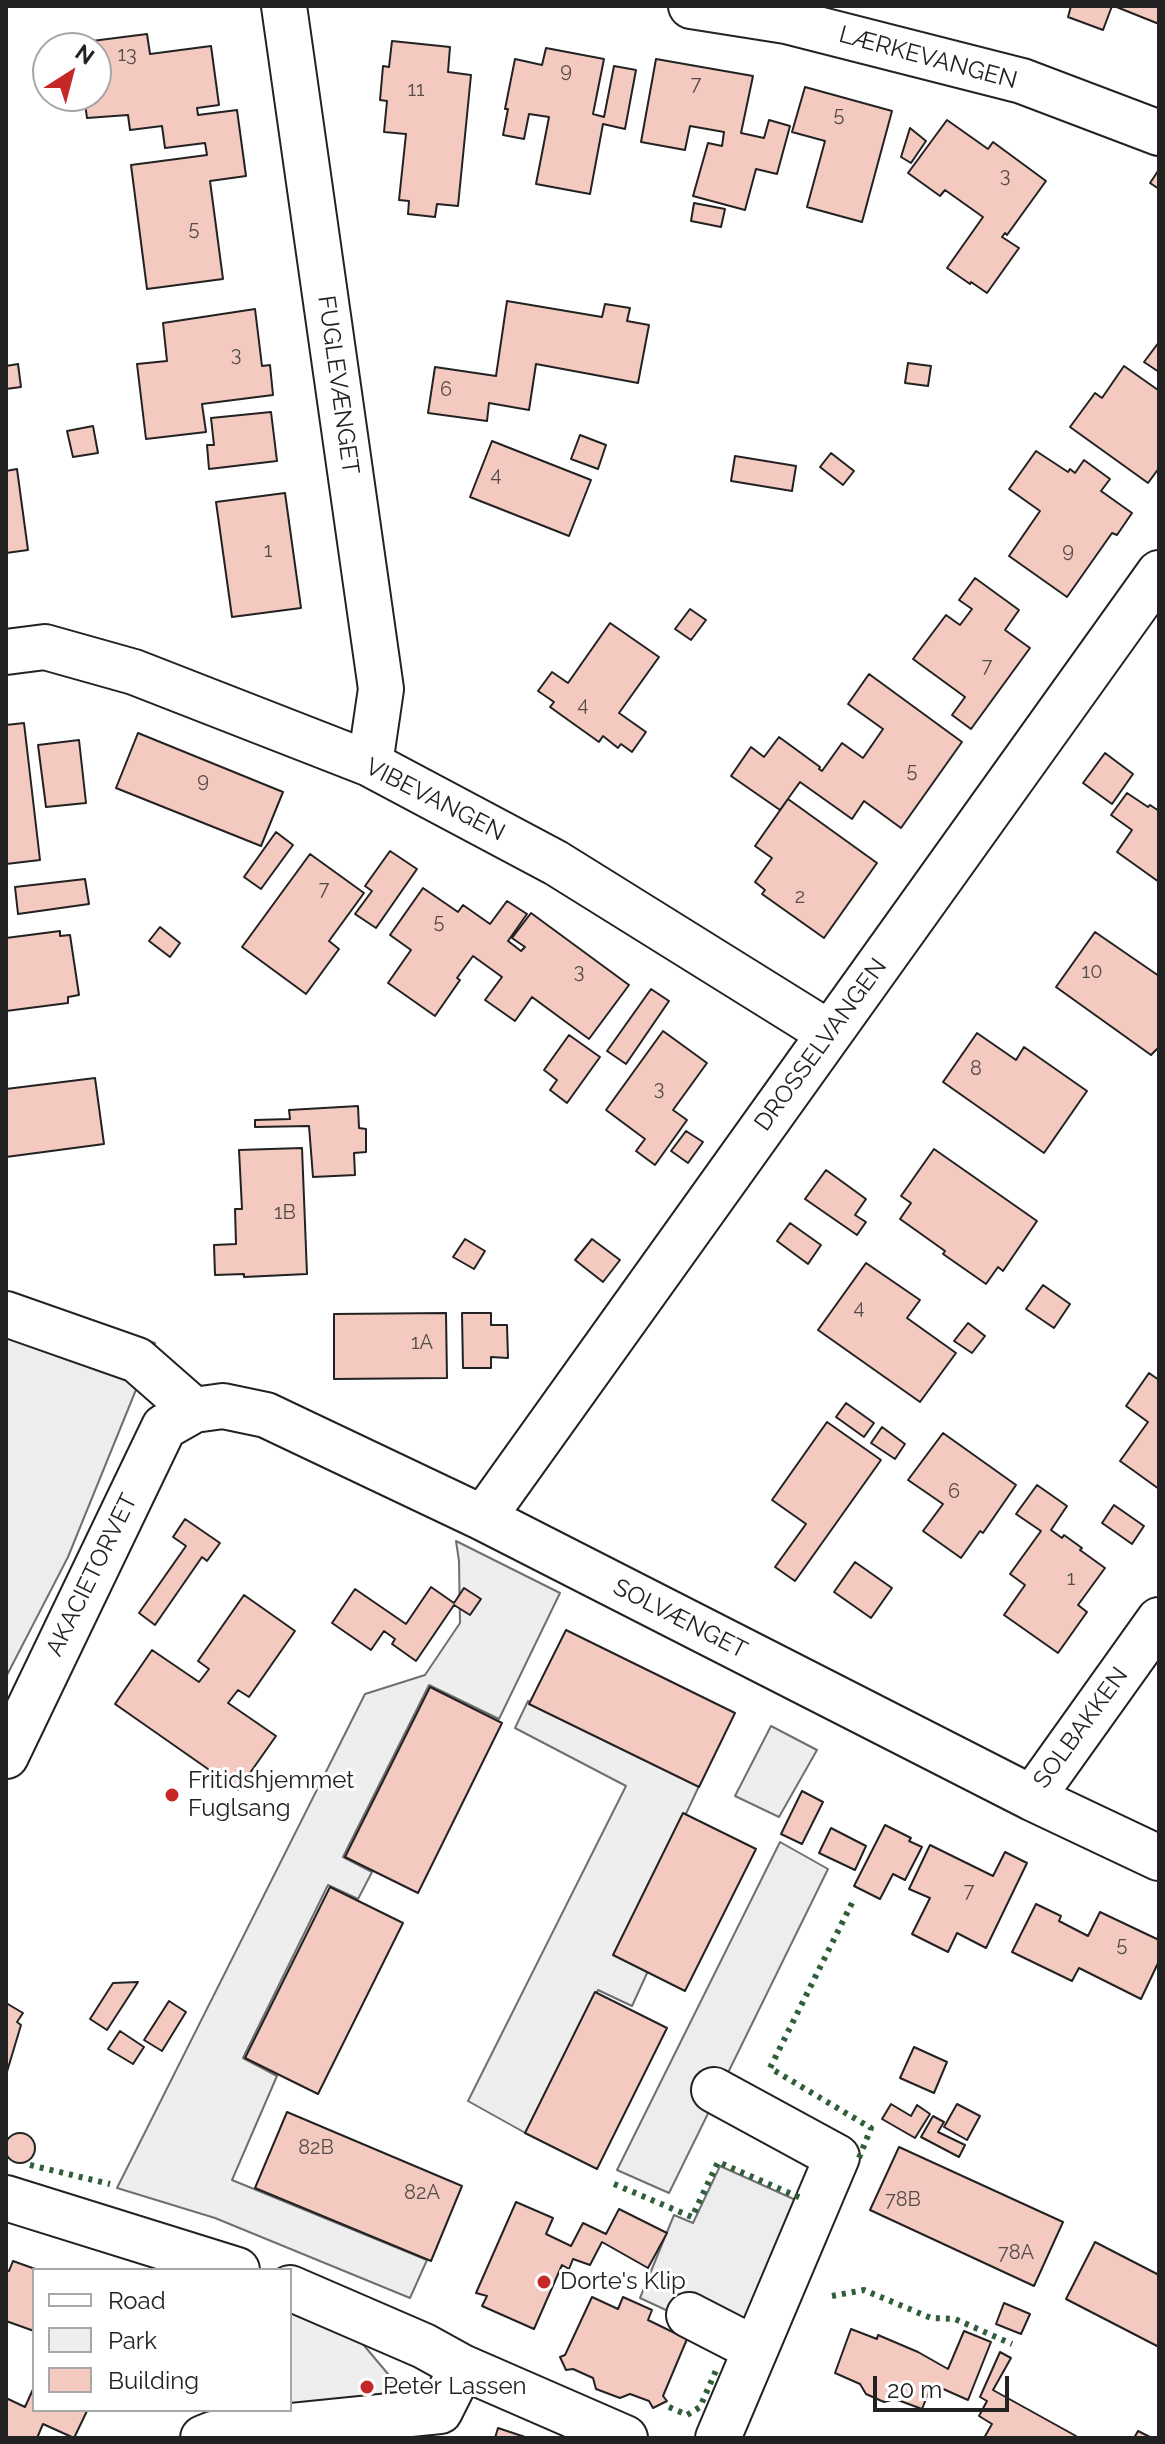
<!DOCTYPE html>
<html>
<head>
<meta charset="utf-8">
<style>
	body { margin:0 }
	#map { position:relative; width:1165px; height:2444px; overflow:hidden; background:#fff; font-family:Raleway,sans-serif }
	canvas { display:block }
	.frame { position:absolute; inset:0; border:8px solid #222; pointer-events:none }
	.legend { position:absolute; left:32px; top:2268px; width:260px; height:144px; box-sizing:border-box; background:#fff; border:2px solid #a7a7a7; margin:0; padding:10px 14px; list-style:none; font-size:24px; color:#222 }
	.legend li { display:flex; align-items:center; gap:16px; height:40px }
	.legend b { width:40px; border:2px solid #a7a7a7 }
	.north { position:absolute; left:32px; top:32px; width:80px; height:80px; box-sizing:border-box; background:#fff; border:2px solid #a7a7a7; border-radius:50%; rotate:36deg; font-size:22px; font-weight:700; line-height:32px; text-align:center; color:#222 }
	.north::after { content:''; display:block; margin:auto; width:28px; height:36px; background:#c62828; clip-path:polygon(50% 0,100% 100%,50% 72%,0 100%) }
	.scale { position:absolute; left:873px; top:2376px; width:136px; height:36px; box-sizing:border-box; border:4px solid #222; border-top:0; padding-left:10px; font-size:24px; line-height:28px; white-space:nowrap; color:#222; -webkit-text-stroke:6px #fff; paint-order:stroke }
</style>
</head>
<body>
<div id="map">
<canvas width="1165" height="2444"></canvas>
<div class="frame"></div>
<ul class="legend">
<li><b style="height:10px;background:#fff"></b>Road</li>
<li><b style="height:22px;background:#eee"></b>Park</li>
<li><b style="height:22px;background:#f3c9c0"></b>Building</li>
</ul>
<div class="north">N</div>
<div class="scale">20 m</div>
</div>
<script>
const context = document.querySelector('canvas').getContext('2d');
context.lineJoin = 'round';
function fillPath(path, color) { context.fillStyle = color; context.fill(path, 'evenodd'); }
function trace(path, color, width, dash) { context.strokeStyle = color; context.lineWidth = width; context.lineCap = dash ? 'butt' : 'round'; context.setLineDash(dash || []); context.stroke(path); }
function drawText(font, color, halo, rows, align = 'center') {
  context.font = font + ' Raleway,sans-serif'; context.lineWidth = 6; context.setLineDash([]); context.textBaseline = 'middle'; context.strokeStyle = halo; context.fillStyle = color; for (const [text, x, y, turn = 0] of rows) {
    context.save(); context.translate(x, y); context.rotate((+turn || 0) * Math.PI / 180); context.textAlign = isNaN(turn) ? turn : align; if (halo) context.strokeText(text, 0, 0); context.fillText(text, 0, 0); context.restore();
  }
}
const green = new Path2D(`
	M456,1541L560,1593L499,1719L429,1685L343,1857L372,1872L358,1899L328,1885L243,2058L277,2076L232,2180L427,2260L410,2298L215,2218L117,2188L365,1694L425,1675L460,1623L459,1561Z
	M528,1701L700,1784L620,1954L648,1971L632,2006L598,1990L529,2135L468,2101L626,1786L515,1728Z
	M771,1726L817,1750L779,1817L735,1796Z
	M290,2313L362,2343L393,2380L388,2398L290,2406Z`);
fillPath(green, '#eee');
trace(green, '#6f6f6f', 2);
const parking = new Path2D(`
	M6,1293L155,1343L68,1557L6,1677Z
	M780,1842L828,1869L669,2193L617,2170Z
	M720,2166L798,2201L737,2343L640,2298L674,2215L693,2223Z`);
fillPath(parking, '#ededed');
trace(parking, '#6f6f6f', 2);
const building = new Path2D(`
	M1071,6H1112L1103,30L1068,17Z
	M1114,6H1159V24Z
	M147,34L150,54L211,46L219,105L197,108L198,115L237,110L246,176L210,181L223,279L147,289L131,165L207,155L205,143L165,148L162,126L130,130L128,115L87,118L84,96H96V48H93L92,41Z
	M392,41L450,47L448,72L471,75L458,206L437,204L435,217L408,214L409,201L399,200L406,134L384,132L387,101L380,100L383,66L389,67Z
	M546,48L604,59L593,114L604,117L614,66L636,70L625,129L603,124L590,194L536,184L549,117L529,114L524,139L503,135L508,109H505L515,59L542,65Z
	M656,59L753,76L741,133L764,138L769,120L790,126L777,174L756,169L745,210L693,196L708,143L722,146L724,132L690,126L685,150L641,142Z
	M805,87L892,111L862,222L807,207L825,141L792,132Z
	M947,120L988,149L993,142L1046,181L1007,235L1005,233L1002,237L1019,248L987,293L971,282L970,284L947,268L983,217L945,190L940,196L908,173Z
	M910,128L926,141L911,163L901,157Z
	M1158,171H1159V189L1150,183Z
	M694,203L725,209L721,227L691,221Z
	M507,301L602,317L605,304L630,308L627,321L649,325L638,383L536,364L529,410L489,403L487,421L428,413L435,367L496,376Z
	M255,309L262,366L270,365L273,395L202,404L206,432L146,439L137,364L167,361L163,323Z
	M1159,342V372L1144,362Z
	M908,363L931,366L928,386L905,383Z
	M18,364L21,387L6,389V366Z
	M1124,366L1158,390L1159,389V468L1148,483L1070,427L1095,393L1102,398Z
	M271,412L277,461L209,469L207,445H214L211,418Z
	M93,426L98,453L73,457L67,431Z
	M580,435L606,445L598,469L571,459Z
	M492,441L591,480L569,536L470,497Z
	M1036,451L1068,472L1070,469L1075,473L1084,460L1110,479L1101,491L1132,513L1117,535L1112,533L1067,597L1009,556L1040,511L1009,489Z
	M831,453L854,471L843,485L820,467Z
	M735,456L796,466L792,491L731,481Z
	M17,469L28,550L6,553V471Z
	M285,493L301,608L232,617L216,502Z
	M975,578L1019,610L1005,630L1030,648L971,729L952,715L965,697L913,659L946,615L960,625L972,609L959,600Z
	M690,609L706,620L691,640L675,629Z
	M610,623L659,657L619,713L646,732L632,752L621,744L618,748L603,736L599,742L550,707L554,702L538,691L552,672L568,683Z
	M869,674L962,742L901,828L864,801L852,819L800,782L780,810L731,776L751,747L764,757L779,737L820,767L819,769L822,771L842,743L863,758L883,729L848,704Z
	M24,723L40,860L6,864V725Z
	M138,733L283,792L261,846L116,788Z
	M79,740L86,803L46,807L38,745Z
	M1105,753L1133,774L1112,804L1083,783Z
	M1127,793L1148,807L1150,805L1159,811V882L1117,852L1132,830L1111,815Z
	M788,799L877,863L824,938L762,894L765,890L755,882L772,858L755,846Z
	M276,832L293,845L261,889L244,877Z
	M390,851L417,869L376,928L355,914L372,891L365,886Z
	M310,854L364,893L329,941L339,949L306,994L242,947Z
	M85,879L89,904L18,914L15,887Z
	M423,888L458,912L463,905L490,924L507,901L527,914L508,941L521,951L525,947L512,938L531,913L629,985L589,1039L532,997L515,1021L485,1000L502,977L473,956L457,978L460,980L435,1016L388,983L411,950L390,935Z
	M160,927L180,943L170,957L149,941Z
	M60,931V936L70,935L79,995L68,997V1003L6,1011V938Z
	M1095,932L1159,976V1047L1151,1055L1056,987Z
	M651,989L669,1001L626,1064L607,1051Z
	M663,1031L707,1063L673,1110L687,1120L655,1165L636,1151L645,1139L606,1110Z
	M977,1033L1016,1060L1024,1047L1087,1091L1044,1153L943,1082Z
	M569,1035L600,1057L567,1103L550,1090L557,1080L544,1070Z
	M95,1078L104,1144L6,1157V1089Z
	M358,1106L359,1128L366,1129V1152L354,1153L355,1175L313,1177L309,1126L255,1127V1120L290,1119L289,1110Z
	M686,1131L703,1142L688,1163L671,1151Z
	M302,1148L307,1274L244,1277V1274L215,1275L214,1245L236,1244L235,1209H242L239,1150Z
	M934,1149L1037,1221L1003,1271L998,1267L986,1284L943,1254L945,1251L900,1219L911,1203L901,1196Z
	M826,1170L866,1199L855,1215L866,1222L857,1235L805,1199Z
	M790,1223L821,1245L808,1264L777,1241Z
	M465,1239L485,1251L474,1269L453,1257Z
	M592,1239L620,1260L603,1282L575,1260Z
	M866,1263L920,1300L907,1318L956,1353L920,1402L818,1330Z
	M1043,1285L1070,1304L1054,1328L1026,1309Z
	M446,1313L447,1378L334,1379V1314Z
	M462,1313H491V1325H507L508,1358L491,1357V1368H463Z
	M968,1323L985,1336L972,1353L954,1341Z
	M1149,1373L1159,1380V1489L1120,1461L1148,1422L1126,1406Z
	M846,1403L874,1423L864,1437L836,1417Z
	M827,1422L881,1460L795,1581L775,1567L806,1524L772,1500Z
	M882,1427L905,1444L895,1459L871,1443Z
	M943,1433L1016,1485L983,1533L980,1531L961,1558L923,1531L943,1504L908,1480Z
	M1037,1485L1067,1506L1051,1530L1062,1538L1064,1535L1082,1548L1080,1550L1105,1568L1078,1605L1087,1612L1058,1653L1004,1615L1025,1585L1010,1574L1041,1531L1016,1514Z
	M1114,1505L1144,1526L1132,1544L1102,1523Z
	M185,1519L220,1543L207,1561L202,1557L155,1625L139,1613L186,1546L173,1537Z
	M855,1562L892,1588L871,1618L834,1592Z
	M431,1587L454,1603L464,1588L481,1599L470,1615L454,1605L416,1661L392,1644L395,1639L384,1631L371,1650L332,1623L355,1589L406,1624Z
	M244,1595L295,1631L249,1697L238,1690L228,1703L276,1736L238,1790L115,1704L152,1650L199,1682L209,1669L198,1661Z
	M566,1630L735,1713L699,1787L529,1704Z
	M430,1687L502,1723L418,1893L345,1857Z
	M802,1791L823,1802L802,1844L781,1834Z
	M683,1813L756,1849L685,1991L613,1955Z
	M885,1825L911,1838L909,1841L922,1847L905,1880L893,1874L880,1899L854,1886Z
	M831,1828L866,1846L855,1870L819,1853Z
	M930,1845L993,1876L1005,1852L1027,1863L986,1948L957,1933L948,1952L912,1934L930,1898L909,1889Z
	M330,1887L403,1923L318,2094L245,2058Z
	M1036,1904L1061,1916L1059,1921L1088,1936L1100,1912L1159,1940V1961L1141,1999L1079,1968L1072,1981L1012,1952Z
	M138,1982L107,2030L90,2019L113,1983Z
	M595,1992L667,2028L597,2169L525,2133Z
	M169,2001L186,2012L162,2051L144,2040Z
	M6,2003L23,2013L17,2022L21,2025L6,2075Z
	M120,2031L144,2047L133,2064L108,2049Z
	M914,2047L947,2062L934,2093L900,2078Z
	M891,2104L911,2116L917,2105L930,2114L915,2138L882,2119Z
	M957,2104L980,2116L967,2140L944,2127Z
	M287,2112L462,2186L431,2261L255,2188Z
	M933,2116L944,2122L938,2132L965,2145L959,2157L921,2137Z
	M5 2148a15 15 0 1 1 30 0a15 15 0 1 1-30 0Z
	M899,2147L1063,2222L1034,2286L870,2210Z
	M516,2202L553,2218L546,2234L571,2246L583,2223L606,2234L619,2209L667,2233L648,2268L602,2242L590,2265L573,2259L569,2269L562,2265L534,2329L482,2306L487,2296L476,2293Z
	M1095,2242L1159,2275V2347L1066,2299Z
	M13,2261L38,2270H34V2331L6,2321V2270L9,2271Z
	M592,2297L618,2309L623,2297L652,2310L648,2320L687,2339L663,2396L667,2401L653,2408L649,2401L630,2394L620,2398L596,2389L593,2378L573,2369L566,2370L560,2357L565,2355Z
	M1004,2303L1030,2314L1021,2334L996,2324Z
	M851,2329L877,2339L878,2335L918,2352L948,2369L964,2331L991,2342L968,2400L932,2384L922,2409L895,2399L884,2402L866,2394L860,2384L835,2373Z
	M1000,2352L1011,2358L993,2390L1076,2436L1075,2438H984L992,2424L979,2416L987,2401L980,2397Z
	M34,2387V2410L87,2411L74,2438L43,2424L37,2438H6V2398L25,2407Z
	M498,2428L528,2438H495Z
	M1138,2431L1152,2438H1134Z`);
fillPath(building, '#f3c9c0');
trace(building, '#222', 2);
const minor = new Path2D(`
	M284,6L381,689L370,764
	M691,6L786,21L1022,81L1159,133
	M6,652L45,647L134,672L370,764L556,863L829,1033
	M6,1314L137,1360L194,1410
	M483,1518L1159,573
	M6,1756L164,1427L194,1410L223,1406L266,1415L483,1518L1032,1798L1159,1858
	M1032,1798L1159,1620
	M714,2090L837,2157L718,2438
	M6,2198L237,2270
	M290,2288L424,2346L462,2367L625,2438
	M689,2315L755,2349
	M203,2438L213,2434L440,2411L462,2367`);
trace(minor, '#222', 48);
trace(minor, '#fff', 44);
trace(new Path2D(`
	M852,1903L770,2068L871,2128L857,2163
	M30,2165L110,2184
	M614,2184L692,2217L718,2162L801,2198
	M832,2296L864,2290L931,2318L955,2319L1012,2344
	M669,2407L687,2415L700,2407L718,2366`), '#2f5e38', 6, [4, 6]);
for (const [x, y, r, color] of [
	[172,1795,8,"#c62828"],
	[544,2282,8,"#c62828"],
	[367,2387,8,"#c62828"]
]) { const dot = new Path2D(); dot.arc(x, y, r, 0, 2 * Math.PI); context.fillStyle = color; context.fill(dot); trace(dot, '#fff', 3); }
drawText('20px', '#564c4a', null, [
	["13",127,55],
	["9",566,71],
	["7",696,84],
	["11",416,90],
	["5",839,115],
	["3",1005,176],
	["5",194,229],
	["3",236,355],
	["6",446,390],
	["4",496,475],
	["1",268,551],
	["9",1068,551],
	["7",987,666],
	["4",583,705],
	["5",912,771],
	["9",203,781],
	["7",324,889],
	["2",800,897],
	["5",439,922],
	["3",579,972],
	["10",1092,972],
	["8",976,1069],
	["3",659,1089],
	["1B",285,1213],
	["4",859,1308],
	["1A",422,1343],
	["6",954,1492],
	["1",1071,1579],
	["7",969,1891],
	["5",1122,1945],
	["82B",316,2148],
	["82A",422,2193],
	["78B",903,2200],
	["78A",1016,2253]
]);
drawText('24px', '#222', '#fff', [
	["LÆRKEVANGEN",928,58,15],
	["FUGLEVÆNGET",338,385,82],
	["VIBEVANGEN",435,800,27],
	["DROSSELVANGEN",821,1045,-54],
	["AKACIETORVET",92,1575,-64],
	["SOLVÆNGET",680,1619,27],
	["SOLBAKKEN",1081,1728,-54]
]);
drawText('24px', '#222', '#fff', [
	["Fritidshjemmet",188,1781],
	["Fuglsang",188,1809],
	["Dorte's Klip",560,2282],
	["Peter Lassen",383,2387]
], 'left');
</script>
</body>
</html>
